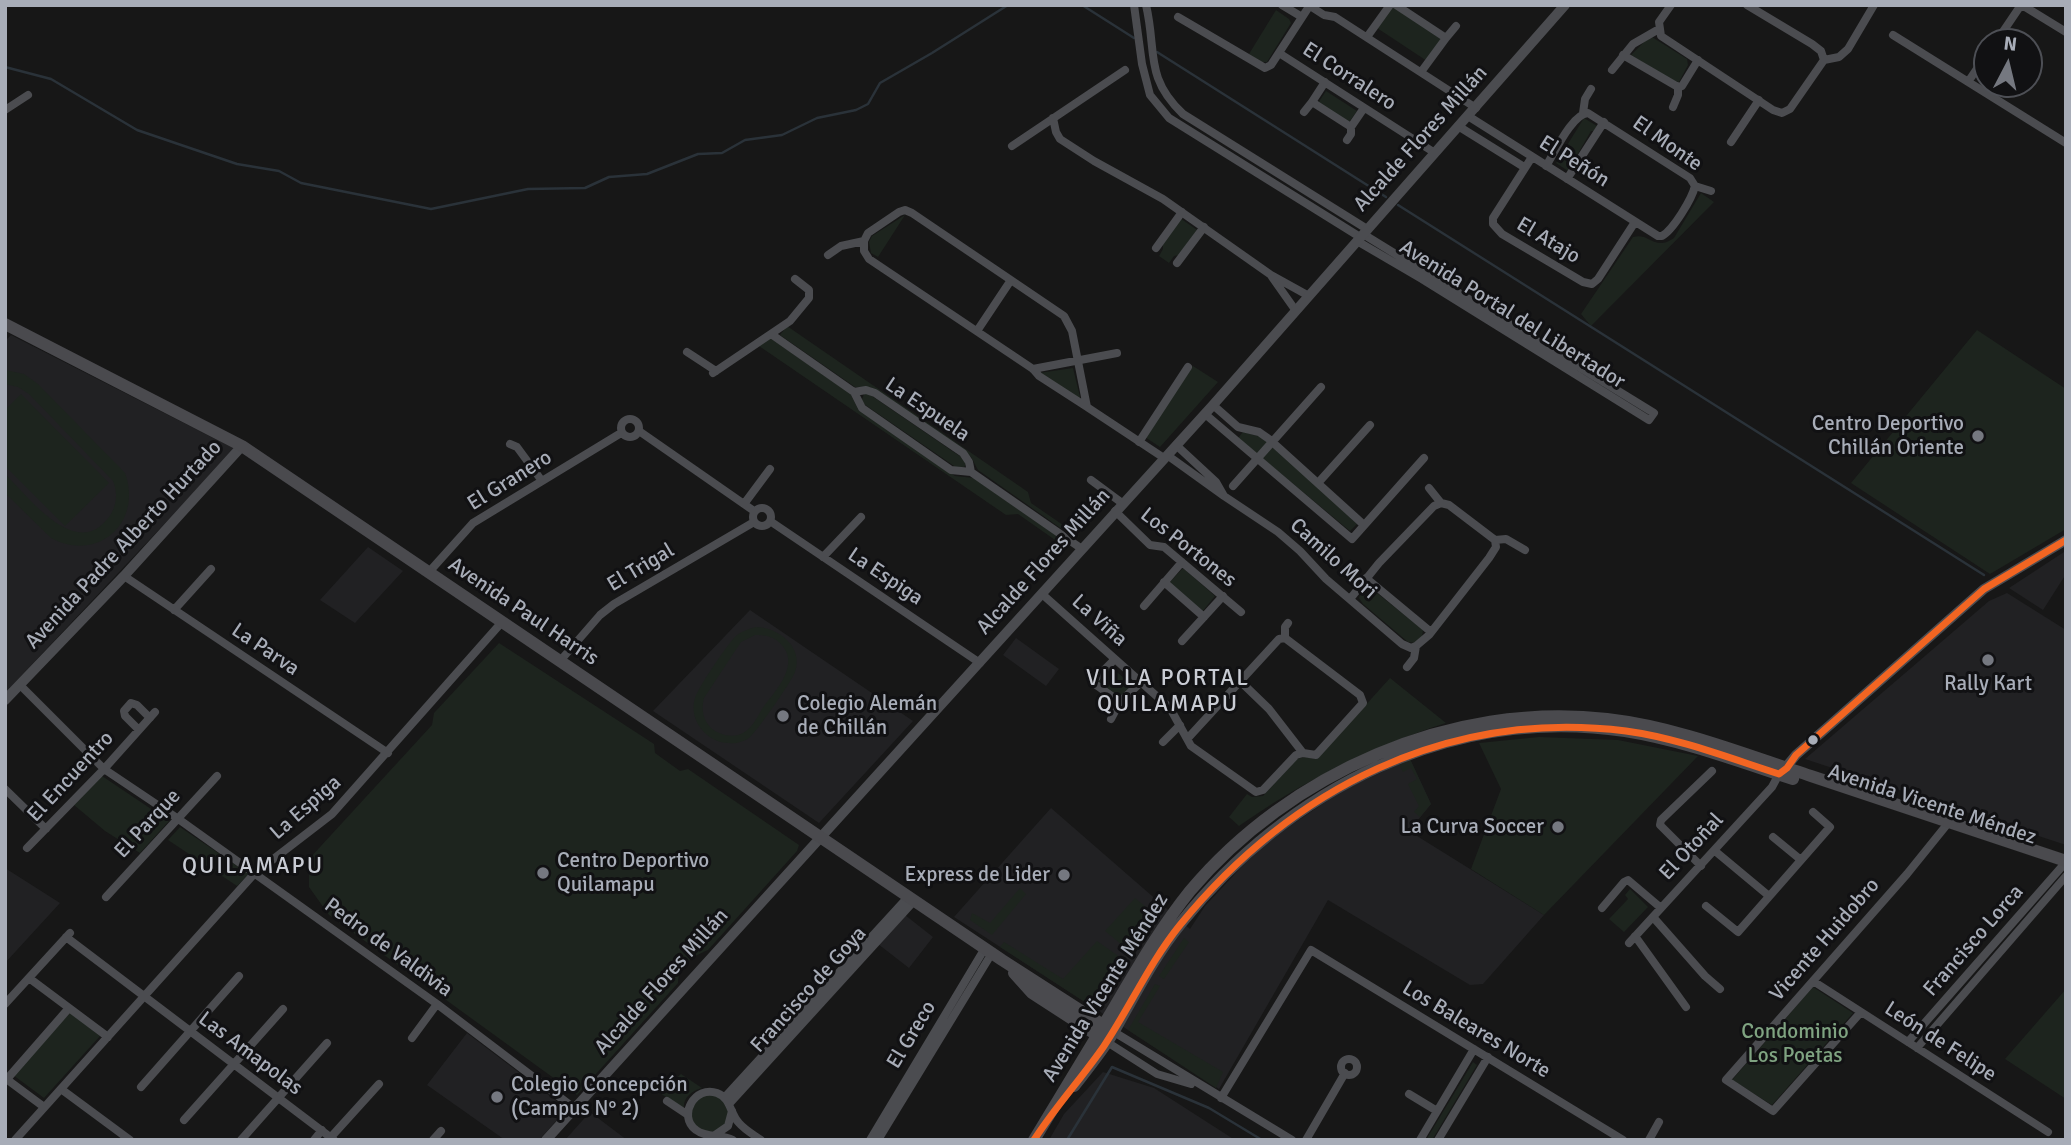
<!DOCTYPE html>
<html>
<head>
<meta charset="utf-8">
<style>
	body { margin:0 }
	#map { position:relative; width:2071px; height:1145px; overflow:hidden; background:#171717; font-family:Signika,sans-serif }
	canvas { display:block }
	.frame { position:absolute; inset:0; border:7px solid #a8adb8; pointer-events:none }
	.north { position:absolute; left:1973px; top:28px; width:70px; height:70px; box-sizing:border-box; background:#111113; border:2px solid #4d4f55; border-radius:50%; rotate:7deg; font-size:19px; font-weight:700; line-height:28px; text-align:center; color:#a8adb8 }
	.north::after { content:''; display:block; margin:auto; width:24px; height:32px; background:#757880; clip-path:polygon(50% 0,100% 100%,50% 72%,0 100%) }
</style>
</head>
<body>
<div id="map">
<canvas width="2071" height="1145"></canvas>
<div class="frame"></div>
<div class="north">N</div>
</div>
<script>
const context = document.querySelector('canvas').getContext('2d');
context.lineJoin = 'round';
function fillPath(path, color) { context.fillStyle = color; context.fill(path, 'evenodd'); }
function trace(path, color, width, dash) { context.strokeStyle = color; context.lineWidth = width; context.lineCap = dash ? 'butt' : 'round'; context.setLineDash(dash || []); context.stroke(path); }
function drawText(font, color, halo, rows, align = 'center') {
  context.font = font + ' Signika,sans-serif'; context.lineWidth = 6; context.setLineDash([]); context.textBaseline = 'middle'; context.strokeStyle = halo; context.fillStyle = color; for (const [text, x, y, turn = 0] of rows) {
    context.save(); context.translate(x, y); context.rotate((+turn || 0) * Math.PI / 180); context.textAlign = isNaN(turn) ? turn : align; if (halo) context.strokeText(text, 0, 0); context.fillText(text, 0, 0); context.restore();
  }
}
fillPath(new Path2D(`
	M11,335L235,449L5,693V341Z
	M368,547L403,571L355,623L320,600Z
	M2064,552L2066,574L2043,610L2009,588Z
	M2007,593L2066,630V845L1805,759L1989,601Z
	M750,610L913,721L819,823L653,711Z
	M1016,638L1059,669L1046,686L1003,655Z
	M1410,759L1431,804L1409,831L1544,915L1483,984L1470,985L1328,900L1219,1089L954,917L1051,808L1190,929L1205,906L1262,845L1343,790Z
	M5,868L60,903L5,963Z
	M905,915L933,937L909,968L878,944Z
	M467,1033L567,1109L539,1140H505L427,1085Z
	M1103,1072L1154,1088L1235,1140H1049L1064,1114Z
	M590,1112L627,1140H565Z`), '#212123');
fillPath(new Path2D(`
	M1392,5L1443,38L1427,61L1377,28Z
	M1276,10L1289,19L1291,23L1267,62H1261L1249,54Z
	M1652,37L1687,59L1688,65L1679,82L1673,81L1631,55L1645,41Z
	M1326,91L1357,111L1349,122L1318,103Z
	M1584,118L1597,126L1594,131H1591L1568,171L1556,163Z
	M1701,193L1714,202L1591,326L1581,314L1633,237C1650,232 1654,252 1674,238Z
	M905,215L878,257L871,253L869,242L872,236Z
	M1180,218L1197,230L1179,255L1174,256L1169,263L1159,256L1163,249V244Z
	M787,326L1028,492L1031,503L1079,536L1076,539L978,470L971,457L870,387H855L780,335Z
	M1977,330L2066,389V529L1990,574L1851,483Z
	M770,338L850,393L858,409L955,476L974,478L1071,545L1068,549L1018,514L1006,515L759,346Z
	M1193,366L1218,382L1160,447L1145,437Z
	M1073,368L1081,401L1039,373Z
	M5,370L24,374L38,384L125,473C143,523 98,563 51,538L5,493V474C29,497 76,562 109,517C117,506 118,493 113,481L29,394L18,387L5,384Z
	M21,394L109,483L65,526L5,466V410Z
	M864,394H869L964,459L966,464L963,469L957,468L861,402Z
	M1243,432L1261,437L1275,448L1357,524L1350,531L1238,438Z
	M1183,568L1215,596L1202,612L1169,583Z
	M1367,585L1423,630L1422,637L1416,643L1408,642L1363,604L1359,598L1363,587Z
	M756,627C778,627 804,647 795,672C792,681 756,733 749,738C743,742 735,744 729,743C707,743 688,720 695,698C698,688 728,643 736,636C742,631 749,629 756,627ZM755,635C765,635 773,636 780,643C802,664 775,691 762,709C758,716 753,726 746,731C737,739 720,736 711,728C703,720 701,709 704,698L741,642Z
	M499,643L654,744L655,753L680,771L688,769L799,845L797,851L708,950C692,957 679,964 678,983L577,1095L329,915L309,887V859L432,725L434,713Z
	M1111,667L1132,685L1119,699L1096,682Z
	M1390,678L1446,723C1371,747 1303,781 1239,826L1229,817L1247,794L1252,797L1263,796L1297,759L1304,757L1317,759Z
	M1539,737L1618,740L1698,756L1544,915L1471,869L1501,789L1479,743Z
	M1410,759L1431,804L1420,817L1414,812L1419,806L1408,784L1417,779L1411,768L1403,772L1399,764Z
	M102,776L169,821L140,853L105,831L74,805Z
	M180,827L249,874L237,886L168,840Z
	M1020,888L1026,894L992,935L970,920L972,913L990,923Z
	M1630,889L1648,907L1624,932L1609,919L1628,899L1625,895Z
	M1135,898L1157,916L1133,954L1105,931Z
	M1184,938L1189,942L1164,979L1159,976Z
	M1097,941L1124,960L1094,1008L1000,947L1004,942L1063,979Z
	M1155,984L1160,986L1138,1022L1223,1072L1216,1088L1128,1030Z
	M1813,987L1853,1013L1772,1105L1732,1080Z
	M2066,989V1099L2005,1059Z
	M70,1013L100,1036L44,1098L13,1075Z
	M1473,1062L1477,1065L1432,1140H1426Z
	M681,1074L702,1088C692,1091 683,1097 684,1109L660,1093Z
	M691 1113a19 19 0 1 1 38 0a19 19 0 1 1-38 0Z`), '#1d241e');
trace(new Path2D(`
	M1082,5L1134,38
	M1157,52L1386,197
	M5,67L51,79L137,130L237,164L279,171L301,183L431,209L528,189L585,188L609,177L647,174L698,154L722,153L745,140L782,135L817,118L856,110L868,104L880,83L932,53L1008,5
	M1398,205L1984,575
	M1067,1140L1112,1067L1209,1108L1262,1140`), '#2a3239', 2.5);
trace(new Path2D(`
	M1134,5L1142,64L1150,95L1169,118L1360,237
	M1146,5C1157,51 1144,77 1183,114L1367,229
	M1282,5L1302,17
	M1396,5L1446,38L1421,72
	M1671,5L1659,22L1661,36L1773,110L1782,113L1790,109L1824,60
	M1747,5L1812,44L1821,51L1824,60
	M2022,5L2066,32
	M1310,6L1324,15L1335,17L1476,108
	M1178,17L1265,68L1271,65L1310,5
	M1893,35L2066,143
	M1367,37L1390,5
	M1446,38L1456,26
	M1996,42L2021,5
	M1279,53L1435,153
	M1623,55L1678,87
	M1824,60L1839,57L1848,49L1874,5
	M1612,70L1633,44L1659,29
	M1325,82L1312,102L1351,127L1364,108
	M1968,82L1987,54
	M1673,107L1678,95V87L1682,86L1698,60
	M5,110L28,95
	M1304,112L1312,102
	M1583,113L1585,99L1591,89
	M1468,116L1658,236H1662C1673,230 1692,199 1695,186
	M1053,118L1056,132L1060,139L1094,161L1163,199L1271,275L1309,296
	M1458,126L1524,167
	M1347,140L1351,134V127
	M1731,142L1759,100
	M1012,146L1125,70
	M1532,157L1493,218V224L1502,234L1583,282L1592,284L1598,279L1635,222
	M1546,166C1555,152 1572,114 1588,113L1690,178L1695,186L1711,191
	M1567,179L1604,122
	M864,241V251L869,259L1033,369L1039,376L1087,407
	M1357,241L1422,279L1649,420L1654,413L1363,234
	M1156,248L1182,212
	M828,255L841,246L864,241L868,233L899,212L905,210L912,213L1064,316L1072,331L1087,407L1164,458
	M1177,263L1204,227
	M1272,277L1296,311
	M977,331L1011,280
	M771,334L854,392L862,408L951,470L971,472L1082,549
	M687,352L716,371
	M1033,369L1117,353
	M713,373L790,321L809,298V290L795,279
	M854,392L866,390L875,393L963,453L969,462L971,472
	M1213,405L1238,427L1259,432L1269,439L1364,525
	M1205,414L1352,539L1424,458
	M621 428a9 9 0 1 1 18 0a9 9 0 1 1-18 0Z
	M639,431L754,511
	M1139,442L1188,367
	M510,444L517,447L542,481
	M1167,455L1224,496L1216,482L1176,445
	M1091,480L1122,503
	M1318,483L1370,425
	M1233,486L1321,387
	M1429,488L1441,503
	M1224,496L1278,532L1300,551L1326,579L1402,644L1411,648L1416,646
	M744,504L770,469
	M753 517a9 9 0 1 1 18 0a9 9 0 1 1-18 0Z
	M1115,511L1150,545L1164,547L1241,612
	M770,521L980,663
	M1495,540L1506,539L1525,550
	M823,557L861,517
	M429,572L473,523L621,433
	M124,576L388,753
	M1366,578L1431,632
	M1164,582L1204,617
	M1042,594L1170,708L1191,746L1256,792L1263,790L1296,755L1303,753L1316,755L1363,703L1360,695L1285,638
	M1350,599L1379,563L1434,506L1441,503L1449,505L1495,540L1496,547L1489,558L1429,635L1416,646L1414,658L1407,667
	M1144,606L1182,562
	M174,610L211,569
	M1285,638V627L1288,623
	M1182,641L1223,596
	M1115,659L1092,682L1120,702L1141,682
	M560,661L600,615L614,604L754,522
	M1240,681L1269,709L1303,753
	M20,685L104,769L177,818L437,1004L574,1108
	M1111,719L1120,702
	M139,730L125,716L124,711L131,703L137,705L150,718
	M1188,738L1279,639L1285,638
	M1163,742L1180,725
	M5,789L46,829
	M1773,837L1801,860
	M27,848L104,769L155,712
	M1715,851L1769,896
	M1701,866L1660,825L1661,820L1712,771
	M106,897L217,776
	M1706,906L1738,932L1830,827L1813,812
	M1602,908L1624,882L1628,880L1661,908
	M1653,917L1705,976L1720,989
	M1635,936L1686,1007
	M66,937L334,1140
	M1629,943L1772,787L1779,774
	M29,978L108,1037
	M1813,981L2048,1132
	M5,1004L70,933
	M1861,1012L1773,1111L1726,1080L1907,874L1949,822
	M1114,1032L1292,1140
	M412,1038L437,1004
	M1107,1042L1157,1074L1191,1084
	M1908,1042L2066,862
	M1917,1048L2066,876
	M1341 1067a8 8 0 1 1 16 0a8 8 0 1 1-16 0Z
	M5,1078L44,1107
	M7,1079L69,1008
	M141,1087L239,976
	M61,1089L130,1140
	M1409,1094L1437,1111
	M725,1097L908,897
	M1221,1098L1311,950L1623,1140
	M667,1101L688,1115
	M729,1104L914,901
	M184,1120L283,1009
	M715,1135L728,1126L732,1111
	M331,1137L379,1084
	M15,1140L254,874L332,814L502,622
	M241,1140L327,1043
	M314,1140L322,1130
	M433,1140L441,1131
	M733,1140C721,1134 706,1138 696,1130C677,1116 695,1085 717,1093C731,1098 730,1114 739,1123C745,1130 754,1135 761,1140
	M870,1140L985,948
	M878,1140L992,953
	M1306,1140L1345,1073
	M1420,1140L1474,1049
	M1438,1140L1488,1057
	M1649,1140L1659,1122`), '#4b4c50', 8);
trace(new Path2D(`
	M5,700L124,576L242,446
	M1782,772L1796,755L1984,589L2066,540
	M546,1140L1213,405L1565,5`), '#4b4c50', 10);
trace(new Path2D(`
	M5,324L242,446L1002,960L1114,1032
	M1014,973L1032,993L1103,1039
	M1074,1086C1088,1068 1103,1050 1114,1031C1135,994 1154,956 1181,923C1288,789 1451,705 1625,731C1682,740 1738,761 1793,779
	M1034,1140C1061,1095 1088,1051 1115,1006C1138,967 1161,927 1190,891C1289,773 1452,701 1607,719C1677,727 1744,754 1811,776C1896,805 1981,832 2066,861`), '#4a4a4e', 12);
trace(new Path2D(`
	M1034,1140C1055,1107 1082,1078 1104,1046C1130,1007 1150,962 1180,925C1292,788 1447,709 1626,731C1678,738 1729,758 1779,774L1787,768L1796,755L1984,589L2066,540`), '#f26522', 7);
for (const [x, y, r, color] of [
	[1978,436,7,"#757880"],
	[1988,660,7,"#757880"],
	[783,716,7,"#757880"],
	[1813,740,6,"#a8adb8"],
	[1558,827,7,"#757880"],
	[543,873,7,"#757880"],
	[1064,875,7,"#757880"],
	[497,1097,7,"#757880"]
]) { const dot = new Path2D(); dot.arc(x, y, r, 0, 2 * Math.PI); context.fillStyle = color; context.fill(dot); trace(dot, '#111113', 2.5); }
drawText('21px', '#a8adb8', '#111113', [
	["El Corralero",1349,77,33],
	["Alcalde Flores Millán",1421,139,-48],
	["El Monte",1667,144,35],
	["El Peñón",1574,162,32],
	["El Atajo",1548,241,31],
	["Avenida Portal del Libertador",1512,315,32],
	["La Espuela",927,410,34],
	["El Granero",510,481,-32],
	["Avenida Padre Alberto Hurtado",124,545,-47],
	["Los Portones",1188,548,38],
	["Camilo Mori",1333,559,42],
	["Alcalde Flores Millán",1044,562,-48],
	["El Trigal",641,568,-31],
	["La Espiga",885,577,34],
	["Avenida Paul Harris",523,612,34],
	["La Viña",1099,621,42],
	["La Parva",265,650,34],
	["El Encuentro",71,777,-47],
	["Avenida Vicente Méndez",1932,805,18],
	["La Espiga",306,808,-41],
	["El Parque",148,824,-47],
	["El Otoñal",1692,847,-47],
	["Vicente Huidobro",1825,940,-49],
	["Francisco Lorca",1974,941,-49],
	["Pedro de Valdivia",388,948,36],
	["Alcalde Flores Millán",662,982,-48],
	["Avenida Vicente Méndez",1106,988,-58],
	["Francisco de Goya",809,990,-48],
	["Los Baleares Norte",1476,1030,31],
	["El Greco",912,1035,-59],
	["León de Felipe",1940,1042,33],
	["Las Amapolas",250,1054,37]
]);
drawText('21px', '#a8adb8', '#111113', [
	["Centro Deportivo",1964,424],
	["Chillán Oriente",1964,448],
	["Rally Kart",1988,684,"center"],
	["Colegio Alemán",797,704,"left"],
	["de Chillán",797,728,"left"],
	["La Curva Soccer",1544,827],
	["Centro Deportivo",557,861,"left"],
	["Quilamapu",557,885,"left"],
	["Express de Lider",1050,875],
	["Colegio Concepción",511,1085,"left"],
	["(Campus N° 2)",511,1109,"left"]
], 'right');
drawText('21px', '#7fa381', '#111113', [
	["Condominio",1795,1032],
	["Los Poetas",1795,1056]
]);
context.letterSpacing = '2px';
drawText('23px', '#c9ccd4', '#111113', [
	["VILLA PORTAL",1168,679],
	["QUILAMAPU",1168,705],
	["QUILAMAPU",253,867]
]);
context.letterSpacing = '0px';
</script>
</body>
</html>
